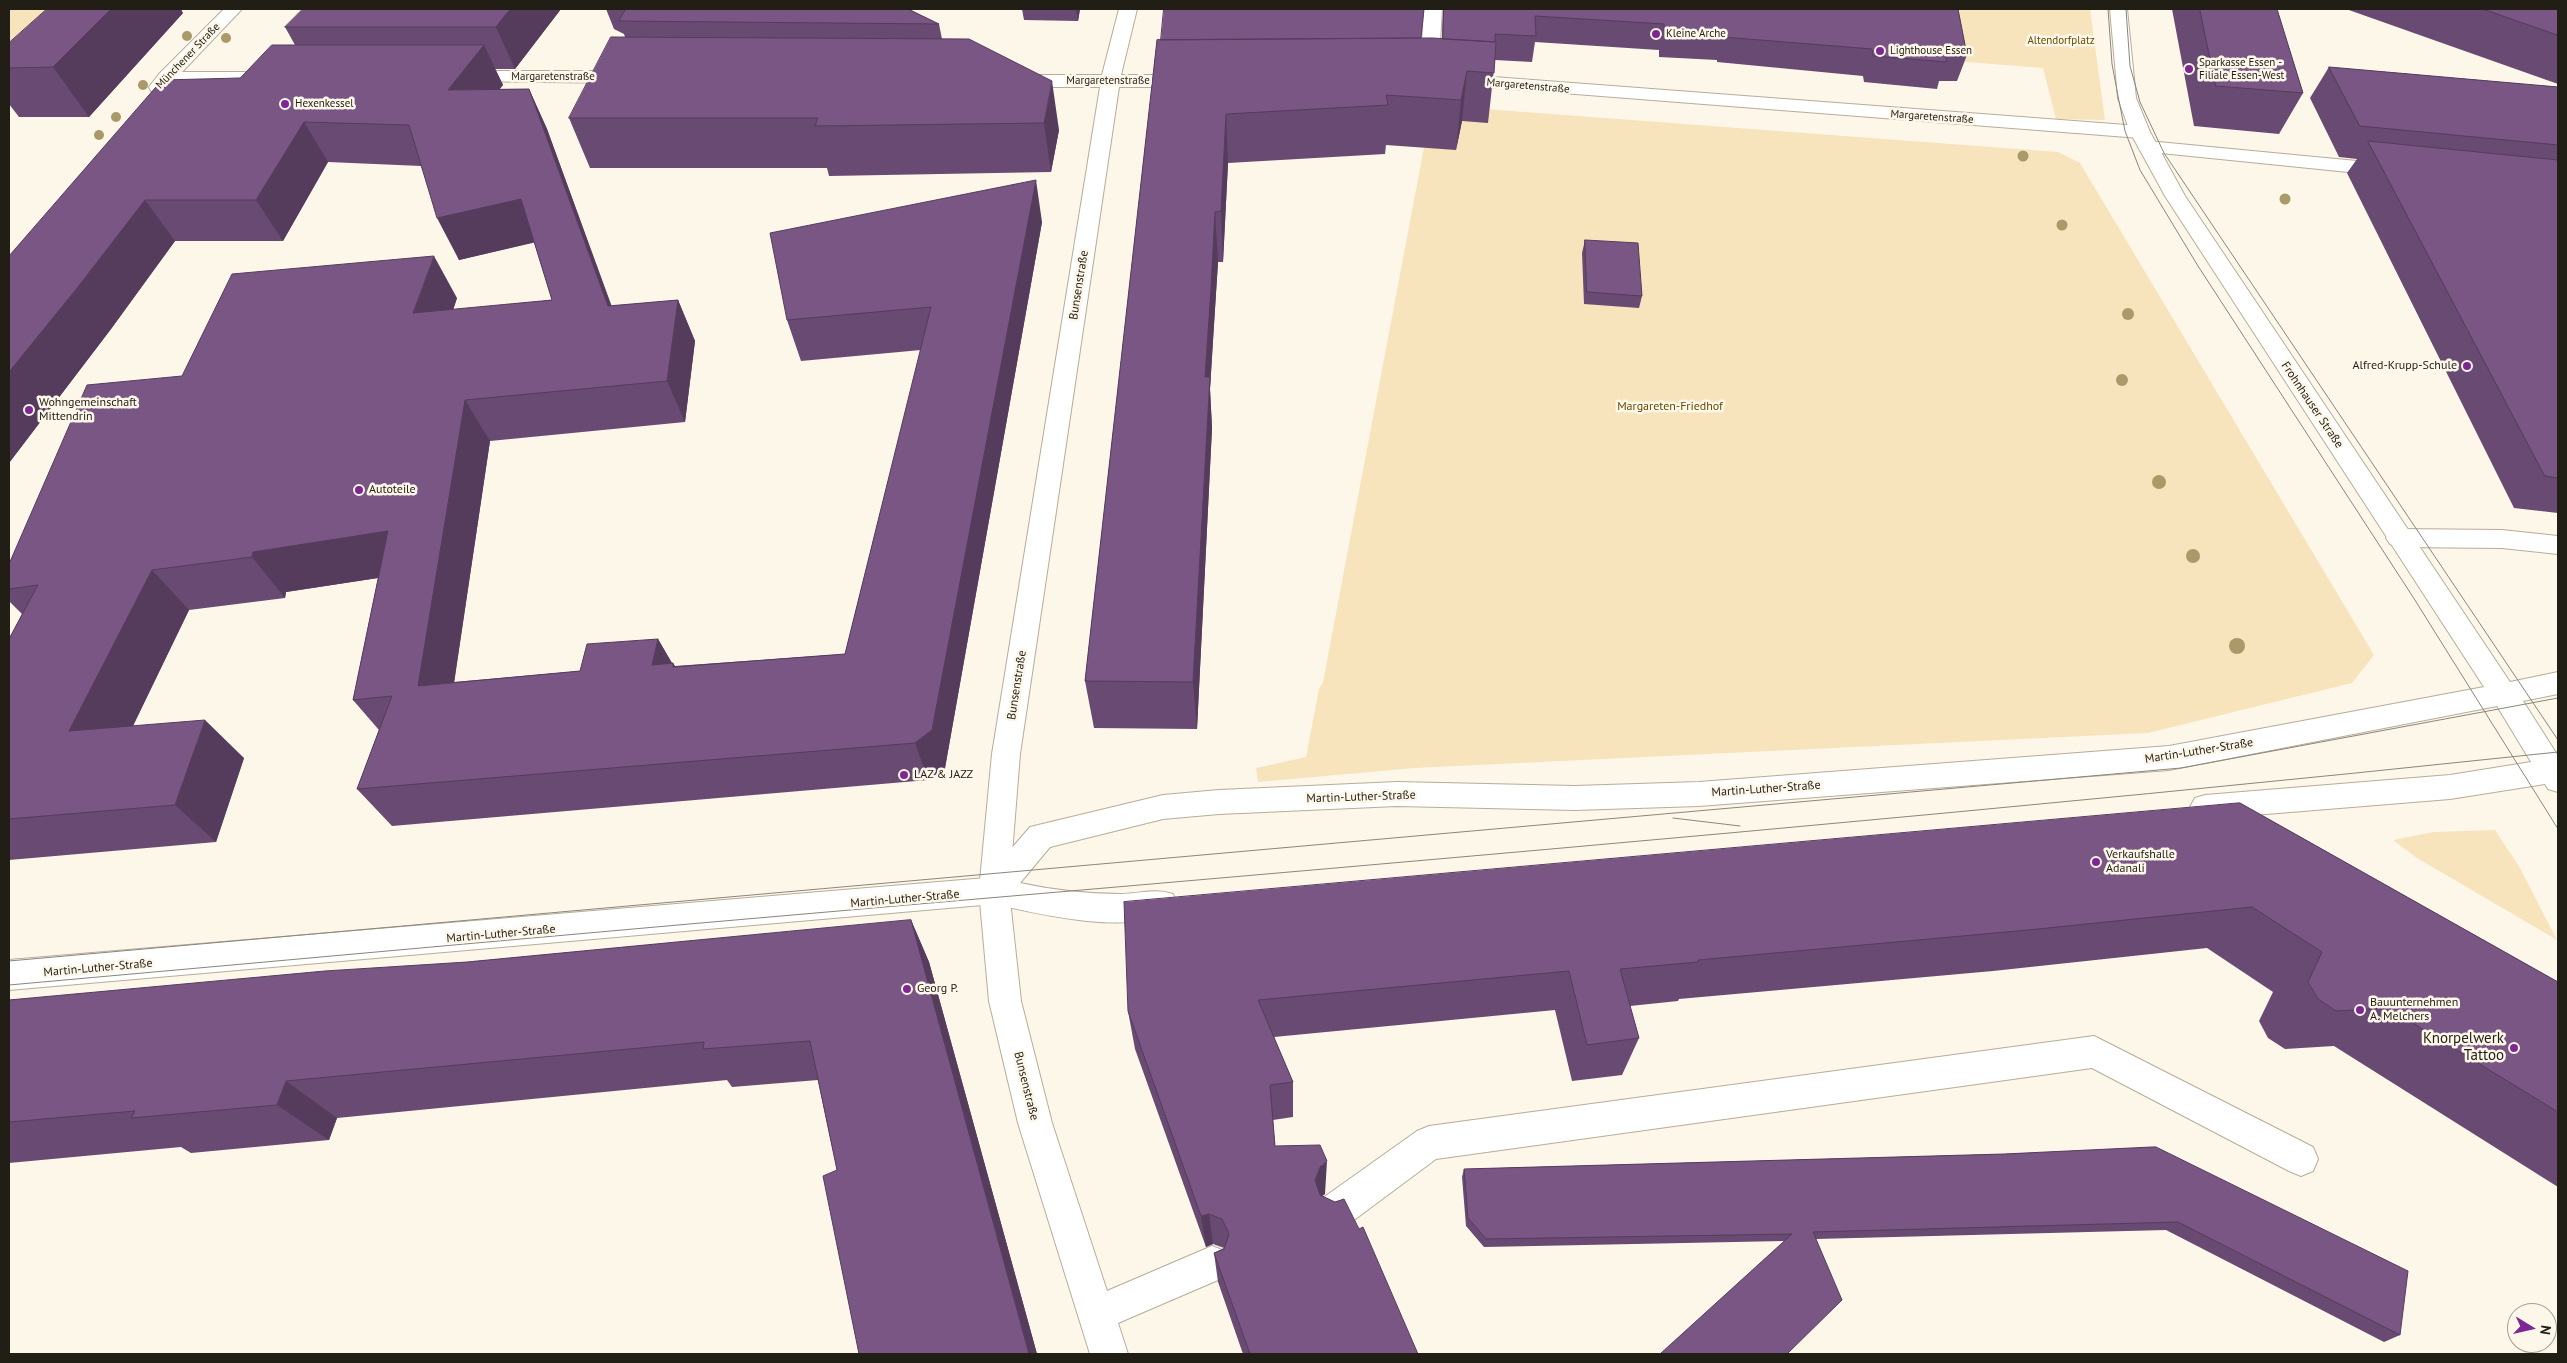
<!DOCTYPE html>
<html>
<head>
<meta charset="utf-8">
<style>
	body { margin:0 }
	#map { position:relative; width:2567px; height:1363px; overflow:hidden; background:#fdf7ea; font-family:"PT Sans",sans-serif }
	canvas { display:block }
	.frame { position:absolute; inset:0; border:10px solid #211e16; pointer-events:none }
	.north { position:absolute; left:2507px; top:1303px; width:50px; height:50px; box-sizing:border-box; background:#fdf7ea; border:1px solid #a5a095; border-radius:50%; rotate:99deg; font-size:14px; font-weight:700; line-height:20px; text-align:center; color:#211e16 }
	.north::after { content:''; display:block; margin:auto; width:18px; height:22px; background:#7d2694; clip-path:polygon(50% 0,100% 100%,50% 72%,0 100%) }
</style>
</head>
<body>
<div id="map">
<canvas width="2567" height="1363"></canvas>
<div class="frame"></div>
<div class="north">N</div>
</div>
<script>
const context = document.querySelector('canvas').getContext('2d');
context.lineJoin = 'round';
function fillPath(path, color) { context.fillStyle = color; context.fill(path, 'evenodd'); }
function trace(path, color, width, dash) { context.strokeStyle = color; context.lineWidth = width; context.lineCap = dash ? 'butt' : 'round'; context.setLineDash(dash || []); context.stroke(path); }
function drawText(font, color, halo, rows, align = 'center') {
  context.font = font + ' "PT Sans",sans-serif'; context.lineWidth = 5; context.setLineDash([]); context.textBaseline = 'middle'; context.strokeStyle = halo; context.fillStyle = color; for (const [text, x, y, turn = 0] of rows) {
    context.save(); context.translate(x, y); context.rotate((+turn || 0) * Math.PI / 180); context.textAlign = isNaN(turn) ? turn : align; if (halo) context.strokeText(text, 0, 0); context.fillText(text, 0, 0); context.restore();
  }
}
fillPath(new Path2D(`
	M9,9H64L9,63Z
	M1943,9H2090L2105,120L2056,119L2043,68L1953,61Z
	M1432,105L2058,152L2080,163L2374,655L2352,683L2148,733L1415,768L1258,782L1256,768L1306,757L1319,689L1323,682Z
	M2495,830L2520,868L2557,940L2417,858L2393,840L2434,832Z`), '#f7e4bd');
const minor = new Path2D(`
	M224,9H242L182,72H279L285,74L288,78L285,82L172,84L165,91H151L149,87L159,74Z
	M1119,9H1137L1121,75H1189L1196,77L1198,81L1196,85L1189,87H1119L1020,754L1009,891L1021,1001L1052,1123L1107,1291L1212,1246L1225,1251L1230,1264L1225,1277L1118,1323L1128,1354H1090L1018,1123L989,1001L979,891L992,754L1100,87H1014L1007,85L1005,81L1007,77L1014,75H1102Z
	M1424,9H1442L1438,75L1435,79H1423L1420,75Z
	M462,71H629L635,73L638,77L635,81L629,83L456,81L453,77L456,73Z
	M1454,74L2140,126L2147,128L2150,132L2147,136L2140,138L1447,84L1445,80L1447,76Z
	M2148,141L2388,164L2395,166L2398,170L2395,174L2388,176L2141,151L2138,147L2141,143Z
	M2399,529L2502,530L2558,536V554L2502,548L2399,547L2390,544L2386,538L2390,532Z
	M2094,1036L2313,1147L2318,1159L2313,1171L2301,1176L2289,1171L2092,1068L1436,1159L1346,1226L1333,1231L1320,1226L1315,1213L1320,1200L1417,1131L1429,1126Z`);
const major = new Path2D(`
	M2110,9H2127L2136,98L2150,132L2185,196L2510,682L2558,672V694L2523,701L2558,756V792L2548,789L2545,784L2450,799L2205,819L2195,816L2190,807L2195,798L2205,795L2450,775L2531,762L2497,706L2169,770L1699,806L1575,810L1397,806L1219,814L1163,819L1050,847L1020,883C1053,890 1086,894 1120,894C1138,894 1155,888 1173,894L1177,904L1173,914C1119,933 1048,916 994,904L9,990V960L986,878L1030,827L1163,795L1219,790L1397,782L1575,786L1699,782L2169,746L2484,687L2165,196L2130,132L2118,98Z`);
trace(minor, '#b7ad98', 2);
trace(major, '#b7ad98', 2);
fillPath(minor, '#fff');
fillPath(major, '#fff');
trace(new Path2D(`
	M2108,9L2112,64L2118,96L2125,131L2140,170L2198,266L2413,597L2558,829
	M2126,9L2130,66L2140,102L2164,153L2558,740
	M1673,818L1740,826
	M9,961L2181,768L2558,698
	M9,985C312,958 615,930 919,904C1466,857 2012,810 2558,752`), '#8a857b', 1);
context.fillStyle = '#aa9969';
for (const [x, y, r] of [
	[187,36,5],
	[226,38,5],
	[143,85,5],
	[116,117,5],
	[99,135,5],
	[2023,156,5.5],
	[2285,199,5.5],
	[2062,225,5.5],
	[2128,314,6],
	[2122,380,6],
	[2159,482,7],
	[2193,556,7],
	[2237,646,8]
]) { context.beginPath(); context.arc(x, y, r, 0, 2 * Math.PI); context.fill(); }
fillPath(new Path2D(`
	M561,9L515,69H495L503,85L499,89H529L547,129L611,306L678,300L695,341L685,422L490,441L454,682L580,671L658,639L672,663H673L675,666L845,654L921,350L801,361L787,320L1042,222L945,768L928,780L392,826L357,789L379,730L353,700L378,578L286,592L285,598L189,610L133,726L244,758L216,842L9,860V639L22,614L9,601V564L182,376L457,298L453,310L552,300L534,242L459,260L421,166L328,162L283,241H175L111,329L9,463V256L240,78L295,45L285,27Z
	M606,9H908L939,24L942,39L1059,130L1051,172L829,176L827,168H590L569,118L625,37L624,34L614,29Z
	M1022,9H1080L1078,21L1024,20Z
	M1440,9H1958L1967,55L1957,81H1939L1937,89L1864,82L1863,76L1717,62V60L1659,57V50L1535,42L1532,62L1495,60L1488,123L1462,121L1456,150L1386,145L1385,154L1228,163L1223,262H1218L1213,339L1210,389L1212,428L1197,729L1094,728L1085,681L1157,40L1442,39L1443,9Z
	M2172,9H2277L2303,93L2279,134L2194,126Z
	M2346,9H2558V84Z
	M183,13L89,117H19L9,104V43Z
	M2329,67L2558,87V513L2514,508L2347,173L2357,159L2339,157L2310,98Z
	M1585,240L1642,296L1639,308L1584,304L1582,253Z
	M2240,803L2558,982V1187L2334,1046L2285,1049L2268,1038L2259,1021L2273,992L2207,948L1993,971L1679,999L1678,1001L1630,1006L1639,1038L1622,1075L1572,1081L1555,1010L1274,1037L1293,1082V1117L1273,1120L1275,1146L1325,1194L1322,1196L1418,1354H1243L1218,1282L1214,1253L1224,1248L1213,1244L1206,1247L1135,1049L1128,1011Z
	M911,920L929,962L1037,1354H859L837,1170L818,1080L732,1087L727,1080L337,1118L329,1140L191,1153L181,1147L9,1163V1000L467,962Z
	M2156,1147L2400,1335L2384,1342L2166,1230L1816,1239L1784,1241L1484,1247L1466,1226L1462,1177L1464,1169L2004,1154Z`), '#684a72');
fillPath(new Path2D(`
	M111,9H181L183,13L89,117L53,67Z
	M510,9H561L515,69L496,27Z
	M1076,9H1080L1078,21Z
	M484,45L503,85L468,130L448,90Z
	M1467,71L1462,121L1456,150L1461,100Z
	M1052,81L1059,130L1051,172L1044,123Z
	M529,89L547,129L627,348L608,306Z
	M1226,114L1228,163L1223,262L1221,211Z
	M304,122L328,162L283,241L256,200Z
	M1036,180L1042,222L945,768L928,780L915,743Z
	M521,199L541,241L459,260L437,218Z
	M145,200L175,241L111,329L9,463V372Z
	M1215,212L1218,262L1210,389L1212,428L1197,729L1193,682L1205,377Z
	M434,256L457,298L438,355L413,313Z
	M678,300L695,341L685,422L667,381Z
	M465,400L490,441L448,724L418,686Z
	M388,531L417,572L286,592L285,598L252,557L253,552Z
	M152,570L189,610L112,769L69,731Z
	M658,639L673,665V663L695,702L652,665Z
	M205,720L244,758L216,842L175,805Z
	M911,920L929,962L1037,1354H1029Z
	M286,1081L337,1118L329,1140L277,1105Z
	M1327,1161L1325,1194L1318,1199L1315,1180L1320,1167Z
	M1209,1214L1213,1244L1206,1247L1201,1216Z`), '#553c5c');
const building = new Path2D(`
	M47,9H111L53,67L9,68V43Z
	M303,9H510L496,27H285Z
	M626,9H908L939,24L619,21Z
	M1164,9H1424L1421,38L1161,40Z
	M1444,9H1958L1967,55H1945L1947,62L1873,56L1872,49L1723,37V34L1664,31V24L1535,16L1536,36L1495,34V42L1443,39Z
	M2200,9H2277L2303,93L2216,86Z
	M2483,9H2558V35Z
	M611,37L969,39L1052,81L1044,123L815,126L818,118H569Z
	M1433,38L1496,42L1494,73L1467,71L1461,100L1386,95L1388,105L1226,114L1221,211L1215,212L1211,289L1205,377H1210L1193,682L1085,681L1157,40Z
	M272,45H484L448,90L529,89L608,306L678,300L667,381L465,400L418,686L580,671L587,644L658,639L652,665L673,663V667L845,654L931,307L787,320L770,233L1036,180L932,730L915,743L357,789L392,696L353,700L388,531L253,552L252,557L152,570L69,731L205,720L175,805L9,819V639L38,585L9,589V564L87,385L182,376L232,274L434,256L413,313L552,300L521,199L437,218L409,125L304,122L256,200H145L78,287L9,372V256L162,80L240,78Z
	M2329,67L2558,87V145L2360,126Z
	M2368,141L2558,160V478L2545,476Z
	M1585,240L1638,243L1642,296L1587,292Z
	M2240,803L2558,982V1112L2388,1008L2336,1011L2318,999L2308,982L2322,952L2252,907L2028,930L1698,960V962L1620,969L1639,1038L1587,1045L1569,971L1258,1000L1293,1082L1270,1085L1275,1146L1320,1145L1327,1161L1320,1167L1315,1180L1320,1195L1335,1202L1344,1199L1359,1229L1363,1227L1418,1354H1250L1214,1253L1224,1249L1229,1234L1222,1219L1209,1214L1201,1216L1128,1011L1124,902Z
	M911,920L1029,1354H859L823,1176L837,1170L810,1041L703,1049L704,1042L286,1081L277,1105L131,1118L135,1111L9,1122V1000L325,971L467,962Z
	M2156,1147L2408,1271L2400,1335L2178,1222L1813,1232L1842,1300L1787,1354H1660L1792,1234L1486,1239L1468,1218L1464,1169L2004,1154Z`);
fillPath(building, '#795684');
trace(building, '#553c5c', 1);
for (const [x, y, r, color] of [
	[1656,34,5,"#7d2694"],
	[1880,51,5,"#7d2694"],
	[2189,69,5,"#7d2694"],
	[285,104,5,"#7d2694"],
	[2467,366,5,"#7d2694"],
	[29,410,5,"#7d2694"],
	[359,490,5,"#7d2694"],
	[904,775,5,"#7d2694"],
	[2096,862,5,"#7d2694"],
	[907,989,5,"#7d2694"],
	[2360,1010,5,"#7d2694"],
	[2514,1048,5,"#7d2694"]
]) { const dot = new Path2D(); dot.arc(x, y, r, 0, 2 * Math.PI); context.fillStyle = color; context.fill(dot); trace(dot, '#fdf7ea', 2); }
drawText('11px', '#211e16', '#fdf7ea', [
	["Kleine Arche",1666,34],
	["Lighthouse Essen",1890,51],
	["Sparkasse Essen -",2199,63],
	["Filiale Essen-West",2199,76],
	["Hexenkessel",295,104]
], 'left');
drawText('11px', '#664c00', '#fdf7ea', [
	["Altendorfplatz",2061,41]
]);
drawText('11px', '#211e16', '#fdf7ea', [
	["Münchener Straße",188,56,-46],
	["Margaretenstraße",553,77],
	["Margaretenstraße",1108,81],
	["Margaretenstraße",1528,86,5],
	["Margaretenstraße",1932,117,4]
]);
drawText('12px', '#211e16', '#fdf7ea', [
	["Bunsenstraße",1079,285,-81],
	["Frohnhauser Straße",2312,405,56],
	["Bunsenstraße",1017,685,-81],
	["Martin-Luther-Straße",2199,751,-9],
	["Martin-Luther-Straße",1766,789,-4],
	["Martin-Luther-Straße",1361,797,-2],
	["Martin-Luther-Straße",905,899,-5],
	["Martin-Luther-Straße",501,934,-5],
	["Martin-Luther-Straße",98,968,-5],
	["Bunsenstraße",1026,1086,76]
]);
drawText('12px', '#211e16', '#fdf7ea', [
	["Alfred-Krupp-Schule",2457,366,"right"],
	["Wohngemeinschaft",39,403],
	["Mittendrin",39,417],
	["Autoteile",369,490],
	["LAZ & JAZZ",914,775],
	["Verkaufshalle",2106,855],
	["Adanali",2106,869],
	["Georg P.",917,989],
	["Bauunternehmen",2370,1003],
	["A. Melchers",2370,1017]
], 'left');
drawText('12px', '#664c00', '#fdf7ea', [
	["Margareten-Friedhof",1670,407]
]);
drawText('15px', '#211e16', '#fdf7ea', [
	["Knorpelwerk",2504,1039],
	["Tattoo",2504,1056]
], 'right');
</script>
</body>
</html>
